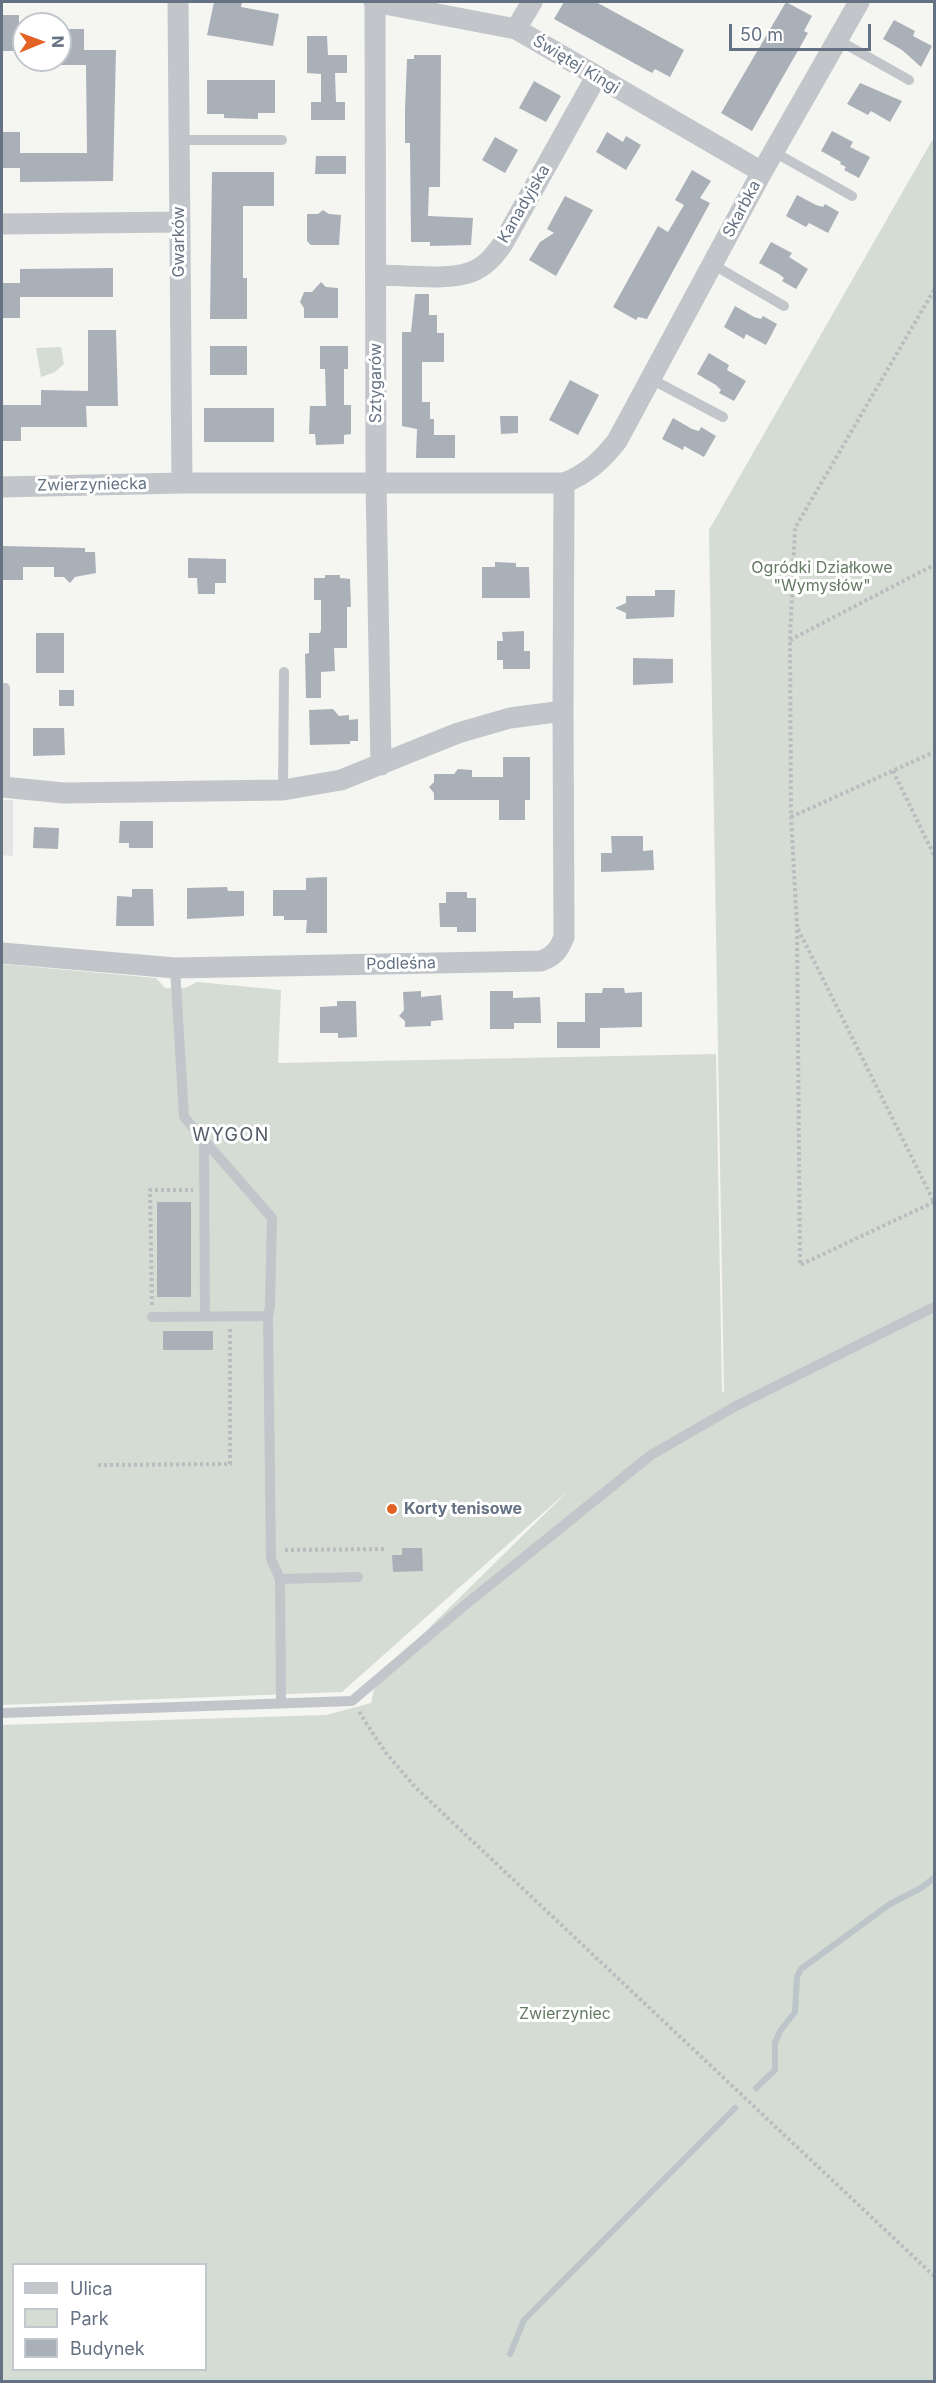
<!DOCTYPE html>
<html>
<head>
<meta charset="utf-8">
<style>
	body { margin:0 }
	#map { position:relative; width:936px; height:2383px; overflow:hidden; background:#f5f5f2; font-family:Inter,sans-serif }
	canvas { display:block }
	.frame { position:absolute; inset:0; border:3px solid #647283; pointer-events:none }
	.legend { position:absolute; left:12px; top:2263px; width:195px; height:108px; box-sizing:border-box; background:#fff; border:2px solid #c1c7cd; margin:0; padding:8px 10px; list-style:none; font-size:18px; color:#647283 }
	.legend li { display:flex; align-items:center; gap:12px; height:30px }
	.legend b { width:30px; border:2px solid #c1c7cd }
	.north { position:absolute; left:12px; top:12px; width:60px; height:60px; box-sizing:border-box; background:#fff; border:2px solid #c1c7cd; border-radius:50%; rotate:89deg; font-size:16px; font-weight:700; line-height:24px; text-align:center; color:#647283 }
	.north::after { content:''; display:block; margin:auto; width:21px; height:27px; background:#e36324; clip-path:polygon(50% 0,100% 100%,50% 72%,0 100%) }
	.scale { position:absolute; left:729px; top:24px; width:142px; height:27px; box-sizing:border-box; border:3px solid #647283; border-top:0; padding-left:8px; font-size:18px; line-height:21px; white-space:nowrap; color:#647283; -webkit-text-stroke:4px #fff; paint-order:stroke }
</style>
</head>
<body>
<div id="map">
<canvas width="936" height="2383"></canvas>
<div class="frame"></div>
<ul class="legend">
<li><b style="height:8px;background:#c2c5c9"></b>Ulica</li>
<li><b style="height:16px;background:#d5dcd3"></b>Park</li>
<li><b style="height:16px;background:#aab0b7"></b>Budynek</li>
</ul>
<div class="north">N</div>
<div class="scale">50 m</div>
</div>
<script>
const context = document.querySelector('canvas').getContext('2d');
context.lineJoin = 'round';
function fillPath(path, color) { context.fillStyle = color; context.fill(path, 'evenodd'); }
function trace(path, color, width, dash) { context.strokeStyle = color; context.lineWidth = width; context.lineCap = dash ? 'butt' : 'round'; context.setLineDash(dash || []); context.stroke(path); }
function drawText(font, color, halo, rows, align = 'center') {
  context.font = font + ' Inter,sans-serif'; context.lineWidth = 6; context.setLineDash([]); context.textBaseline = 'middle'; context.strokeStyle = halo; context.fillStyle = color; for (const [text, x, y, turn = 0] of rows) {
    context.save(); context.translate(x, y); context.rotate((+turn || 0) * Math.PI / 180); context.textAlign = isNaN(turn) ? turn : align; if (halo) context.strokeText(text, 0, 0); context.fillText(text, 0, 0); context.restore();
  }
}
fillPath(new Path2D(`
	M2,800H13V856L2,855Z`), '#e3e4e3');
fillPath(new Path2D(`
	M934,137V2381H2V1725L326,1715L371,1703L376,1680L570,1489L342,1692L2,1705V964L156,978L165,988H185L197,982L281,990L278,1063L716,1054L722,1393L724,1391L709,530ZM14,2264H206V2370H14Z
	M61,347L64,364L55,372L41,377L36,348Z`), '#d5dcd3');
trace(new Path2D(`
	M756,2088L775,2070V2043L780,2031L795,2012L797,1977L801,1969L890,1904L921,1888L934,1878
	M510,2354L524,2320L735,2108`), '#bbc5ca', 6);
fillPath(new Path2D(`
	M214,2H242L241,7L279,14L273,46L207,35Z
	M564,2H596L684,50L670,77L655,69L652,73L554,19Z
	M786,2L812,16L804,31L808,33L752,131L721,113Z
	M2,15H19V51H2Z
	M894,20L915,31L913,36L932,46L921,67L902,50L883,39Z
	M60,29H84V50H116L113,181L20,182V168H2V132H20V153H87L86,65H60Z
	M307,36H327L328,55H347V73H335L336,102H345V120H311V102H321V74L307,73Z
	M414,55H441L440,187H429L428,216L473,218L471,245L430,246V242H411L410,143H405V110L407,59H414Z
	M207,80H275V113H258V119L224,118V114H207Z
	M534,81L561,96L546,122L519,108Z
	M860,83L902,101L890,122L871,111L868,115L847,104Z
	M832,131L853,142L850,147L870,157L859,178L844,170L846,167L840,164L841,162L821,151Z
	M607,132L623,142L626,136L641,145L626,170L596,152Z
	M495,137L518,150L505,173L482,160Z
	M316,156H346V174H315Z
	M692,170L711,181L700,198L710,203L647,319L638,317L636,320L613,307L658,226L668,232L684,205L675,200Z
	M212,172H274V206H243V278H247V319H210Z
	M797,195L816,205L823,207L825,204L839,212L828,233L809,223L806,227L786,216Z
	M565,196L593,210L556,276L529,260L540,242L554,233L547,229Z
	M323,210L329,214L341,215L339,245H311L307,241V214H318Z
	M771,242L792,253L789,257L808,269L796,289L782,281L784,278L779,274L759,263Z
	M113,268V297H20V318H2V283H20V269Z
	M321,282L326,287L338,288V318H304V308L300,302L304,292H312Z
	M415,294H429V315H437V333H444V362H422V402H430V419H434V435H455V458H416L417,429L402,426V332H411Z
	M735,306L754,317L761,319L763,316L777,324L766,345L746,334L744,339L724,327Z
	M88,330H116L118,406H86L87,427H21V441H2V405H41V390L88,391Z
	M210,346H247V375H210Z
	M320,346H348V369H344V405H351V434L344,435V444L316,445L315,434H309L310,406H326L325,369H320Z
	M709,353L729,365L727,370L746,381L734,401L719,393L721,390L716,385L697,374Z
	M570,380L599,395L578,435L549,420Z
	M204,408H274V442H204Z
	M500,416H518V433L501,434Z
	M673,418L692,429L699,431L701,427L716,436L704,457L684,446L683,450L662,439Z
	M2,546L85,548V552H95L96,573L75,577L70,583L64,577H54V567H23V580H3Z
	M188,558L226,559V583H215V594H198L197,578H188Z
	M495,562L516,563V567H529L530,598H482V567H495Z
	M325,575H340V578L350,579L351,607H347V648H334L335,671L321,672V698H306L305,654L309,653V633H320L321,630V600H314V578H325Z
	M655,590H675L674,617L626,619V613L615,608L626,603V596H655Z
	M524,631V651H530V669H503V660H497V641H503L502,632Z
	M36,633H64V673H36Z
	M633,658L673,659V683L633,685Z
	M59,690H74V706H59Z
	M333,709L339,716L349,715V720L358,719V741H350V744L310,745L309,710Z
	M33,728H64L65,755L33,756Z
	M503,757H530V800H525V820H499V800H434V793L429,787L434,782V774H454L458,769L472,770V777H503Z
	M120,821H153V848H129V843H119Z
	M34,827L59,828L58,849L33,848Z
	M611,836H643V851L653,850L654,870L601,872V853H612Z
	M327,877V933H306L307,920H284V916H273V890H306V878Z
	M227,887L228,891H244V916L187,919V888Z
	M132,889H153L154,926H116L117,896L132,897Z
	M446,892H467V898H476V932H457V927H440L439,903H446Z
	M603,988H624L625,993L642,992V1027L600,1028V1048H557V1022H585V993H602Z
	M421,991V997L441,995L443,1020L431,1021V1026L405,1027V1021L399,1016L404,1010L403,992Z
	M490,991H513V998L540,997L541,1023H514V1029H490Z
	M337,1001H356L357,1037L338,1038V1033H320V1007L337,1006Z
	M157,1202H191V1297H157Z
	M163,1331H213V1350H163Z
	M402,1548H422L423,1571L393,1572L392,1555H402Z`), '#aab0b7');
trace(new Path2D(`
	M934,290L795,528L790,640L791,817L797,926L800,1265L934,1202
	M790,640L934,565
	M893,771L934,855
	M791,817L934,752
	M798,929L934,1202
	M152,1305L150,1190H193
	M98,1465L230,1464V1329
	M285,1550L386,1549
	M359,1712L386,1753L415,1787L934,2276`), '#babcbf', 4, [3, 3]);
trace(new Path2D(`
	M838,40L909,80
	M179,140H282
	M774,152L852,196
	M712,264L784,306
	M651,379L723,417
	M5,787V688
	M283,790L284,672
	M204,1143L205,1317
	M268,1316L271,1559L280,1579L358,1577
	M152,1317L268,1316L270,1306L272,1218L184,1117L175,968
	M280,1579L281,1703
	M2,1713L352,1701L465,1605L651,1455L736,1406L934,1307`), '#c2c5c9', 10);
trace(new Path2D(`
	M178,2L182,483
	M374,2L516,29L762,172
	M375,2L376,483L381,765
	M516,29L532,2
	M2,224L179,222
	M377,275C402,275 448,281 471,272C485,267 494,256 502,245L596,77
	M2,487L182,483H564C587,474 602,460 617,441L762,172L859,2
	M2,787L64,793L283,790L341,780L458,733L510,718L563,711L564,483
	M2,953L175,968L541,961C554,956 559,950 564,937L563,711`), '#c2c5c9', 21);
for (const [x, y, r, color] of [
	[392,1509,6,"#e36324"]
]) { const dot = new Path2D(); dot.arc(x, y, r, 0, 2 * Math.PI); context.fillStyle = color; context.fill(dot); trace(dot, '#fff', 2); }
drawText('16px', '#647283', '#fff', [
	["Świętej Kingi",576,65,31],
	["Kanadyjska",524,204,-60],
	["Skarbka",742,209,-62],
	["Gwarków",179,242,-90],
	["Sztygarów",376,383,-90],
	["Zwierzyniecka",92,485,-1],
	["Podleśna",401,964,-1]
]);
drawText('16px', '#657a63', '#fff', [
	["Ogródki Działkowe",822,568],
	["\"Wymysłów\"",822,586],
	["Zwierzyniec",565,2014]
]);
drawText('bold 16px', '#647283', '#fff', [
	["Korty tenisowe",404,1509]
], 'left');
context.letterSpacing = '1.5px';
drawText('18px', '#525c68', '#fff', [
	["WYGON",231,1136]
]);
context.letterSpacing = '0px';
</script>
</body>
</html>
